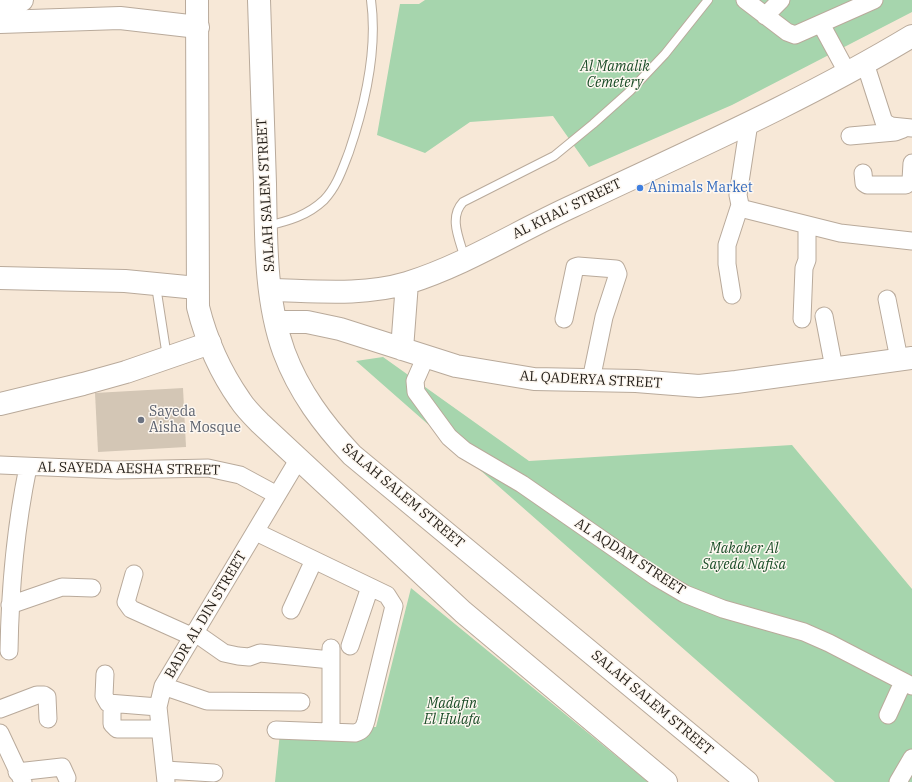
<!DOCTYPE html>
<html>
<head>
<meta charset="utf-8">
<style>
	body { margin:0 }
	canvas { display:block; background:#f7e8d7 }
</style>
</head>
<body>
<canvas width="912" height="782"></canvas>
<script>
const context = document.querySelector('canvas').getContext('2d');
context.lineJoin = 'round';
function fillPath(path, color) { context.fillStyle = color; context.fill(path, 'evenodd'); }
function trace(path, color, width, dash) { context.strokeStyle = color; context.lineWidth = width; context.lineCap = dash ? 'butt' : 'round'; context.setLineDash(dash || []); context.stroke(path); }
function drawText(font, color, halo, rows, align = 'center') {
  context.font = font + ' "IBM Plex Serif",serif'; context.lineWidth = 3; context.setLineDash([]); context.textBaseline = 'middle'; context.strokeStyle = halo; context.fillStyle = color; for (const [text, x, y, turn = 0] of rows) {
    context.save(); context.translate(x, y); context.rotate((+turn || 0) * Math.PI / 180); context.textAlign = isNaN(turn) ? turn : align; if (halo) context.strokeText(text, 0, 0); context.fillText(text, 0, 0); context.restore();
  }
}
fillPath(new Path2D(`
	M425,0H912V12L732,105L589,167L553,116L470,122L425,153L377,135L400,4H419Z
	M383,357L529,461L792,445L912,589V782H835L356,361Z
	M411,588L648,782H275L281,723L376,727Z`), '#a6d5ad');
fillPath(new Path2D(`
	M183,388L186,447L98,452L95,393Z`), '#d3c6b5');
const lane = new Path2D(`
	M267,226C288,221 307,216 324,200C337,186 342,170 349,152C365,105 378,51 371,0
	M465,259C460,240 448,218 463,202L554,156L593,124L630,91L665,54L708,0
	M156,286L167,357`);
const street = new Path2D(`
	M745,0L787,32L795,35L874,0
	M765,16L781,0
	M821,24L847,72
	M865,63L884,122L891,126L912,128
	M749,123L738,195L740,205L744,209L840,233L912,241
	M850,136L895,132L903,129
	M863,173L864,183L867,185H906L911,180L912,163
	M732,295L727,264V245L740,205
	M887,299L899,359
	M824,316L834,368
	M564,319L575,267L578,266L616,269L618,274L604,317L591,380
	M802,319L804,268L807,260V226
	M426,356L415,381L416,392L449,437L464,450L522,484L656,577L685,594L723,609L804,632L829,643L912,686
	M0,465L117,470L208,468L240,475L277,495
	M256,532L387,595L394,606L366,721C364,728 362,731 355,733L276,730
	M134,574L126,602L131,609L191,636
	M10,605L62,587L92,588
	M291,610L314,560
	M194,632L224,653L238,656L249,657L260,653L331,660
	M350,646L370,587
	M331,648V731
	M9,651C10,587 15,530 28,467
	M105,674L104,696L108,703L158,707
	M163,686L207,701L301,702
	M0,709L37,695H44L47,697L48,719
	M112,712V724L117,729H160
	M888,715L903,682
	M0,733L23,782
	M165,770L214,773
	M17,772L62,767L67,778
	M166,782L158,707L163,686L298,460
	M898,782L912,758`);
const secondary = new Path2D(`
	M0,2L22,0
	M0,22L120,18L198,27
	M0,278L125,281L197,288
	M271,290C316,291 363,296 407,283C465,265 518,231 573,206C687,152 804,101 912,36
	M276,322H307L340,329L456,366L534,379L636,381L699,386L736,382L912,358
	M402,349L407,283
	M0,404L83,384L126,372L210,343`);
const primary = new Path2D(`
	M197,0L198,307C206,339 221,373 240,400C245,408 253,416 260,423L463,612L666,782
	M259,0C261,61 263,123 265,184C266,239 265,300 284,352C299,392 323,424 352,455L747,782`);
trace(lane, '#b9aa9b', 10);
trace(street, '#b9aa9b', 19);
trace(secondary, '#b9aa9b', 24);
trace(primary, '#b9aa9b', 24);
trace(lane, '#fff', 8);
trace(street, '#fff', 17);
trace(secondary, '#fff', 22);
trace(primary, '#fff', 22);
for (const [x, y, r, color] of [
	[640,188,4,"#3f7fe0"],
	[141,420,4,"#6b7280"]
]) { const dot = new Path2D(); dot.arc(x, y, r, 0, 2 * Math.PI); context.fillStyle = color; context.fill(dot); trace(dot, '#fdf7f0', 1.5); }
drawText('italic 14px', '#1a4c27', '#fdf7f0', [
	["Al Mamalik",615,67],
	["Cemetery",615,83],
	["Makaber Al",744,549],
	["Sayeda Nafisa",744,565],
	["Madafin",452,704],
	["El Hulafa",452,720]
]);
drawText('14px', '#366cbe', '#fdf7f0', [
	["Animals Market",648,188]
], 'left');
drawText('14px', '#221d17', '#fdf7f0', [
	["SALAH SALEM STREET",266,195,-93],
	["AL KHAL' STREET",567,209,-26],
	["AL QADERYA STREET",591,380,3],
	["AL SAYEDA AESHA STREET",129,469,1],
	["SALAH SALEM STREET",403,496,40],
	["AL AQDAM STREET",630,557,33],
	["BADR AL DIN STREET",206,615,-59],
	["SALAH SALEM STREET",652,703,40]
]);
drawText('14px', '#5b616d', '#fdf7f0', [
	["Sayeda",149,412],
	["Aisha Mosque",149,428]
], 'left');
</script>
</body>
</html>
